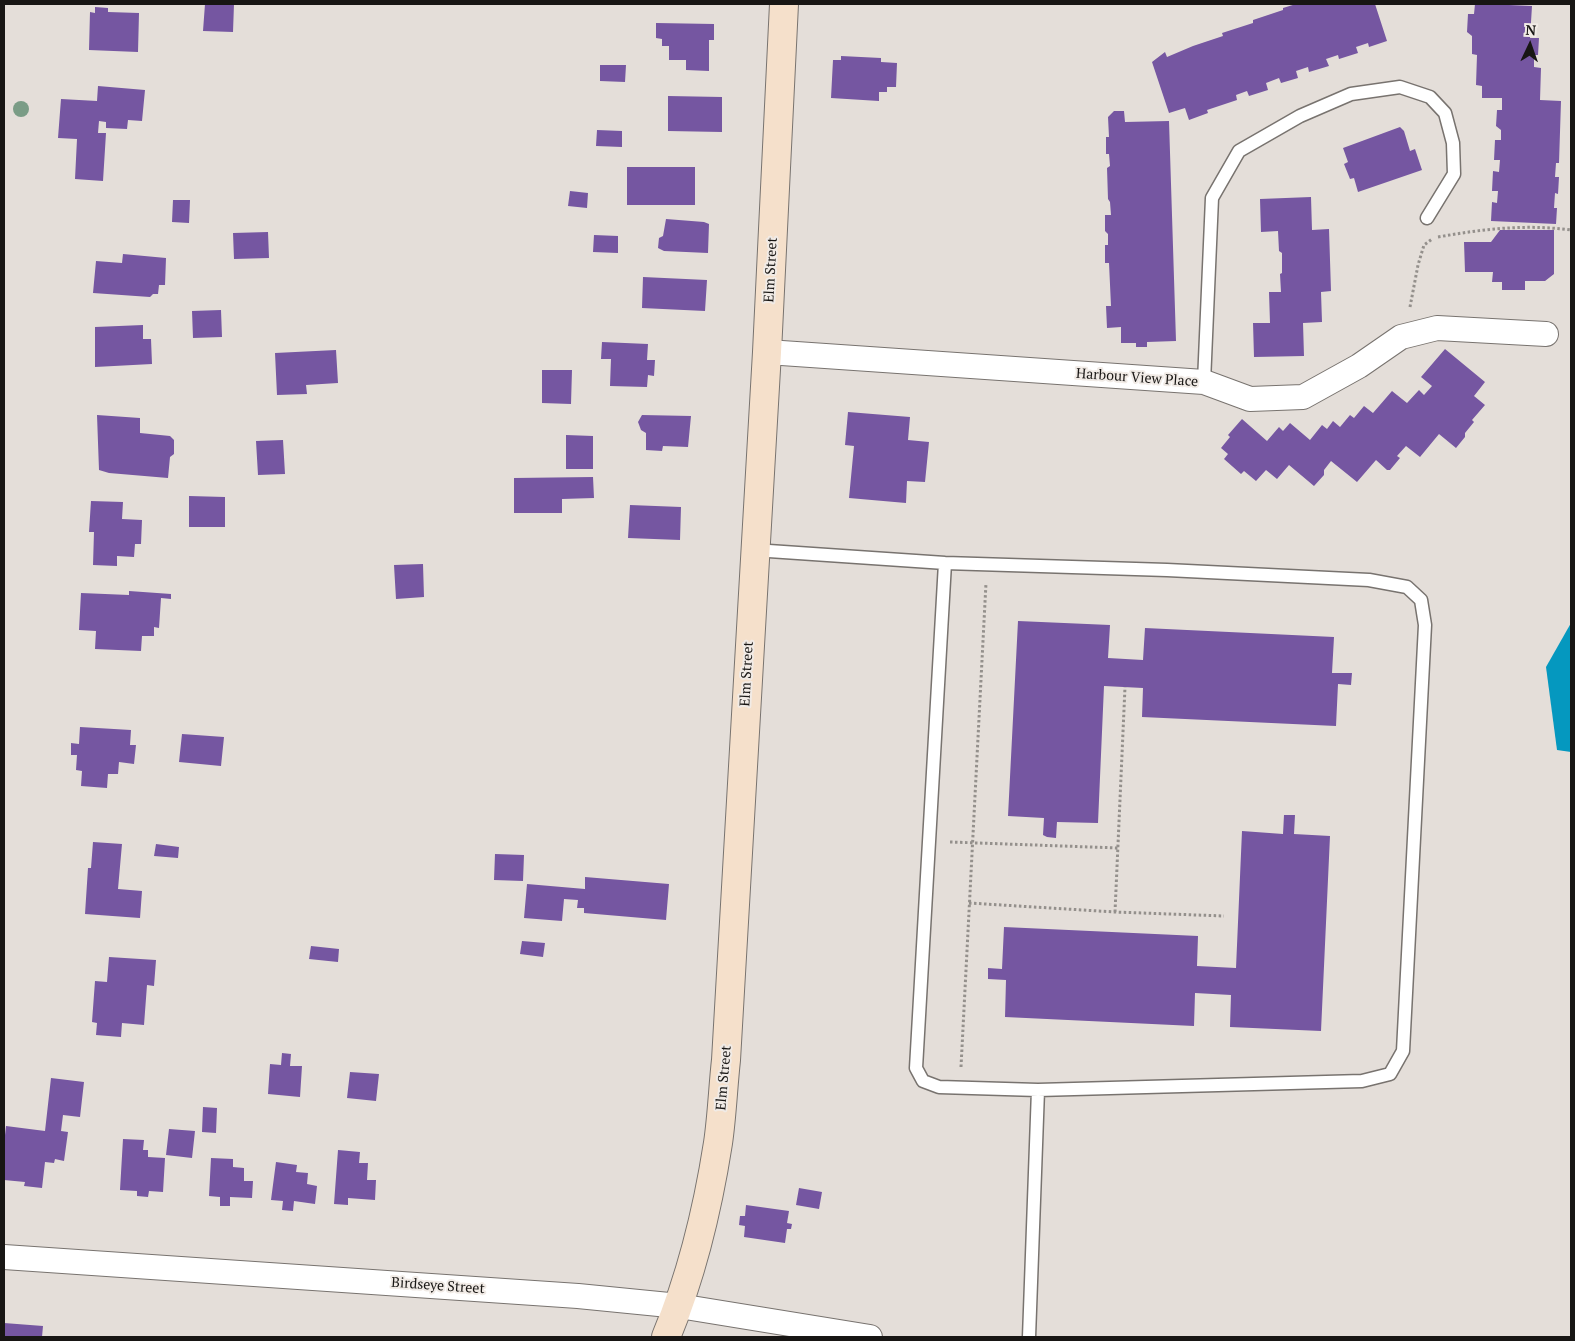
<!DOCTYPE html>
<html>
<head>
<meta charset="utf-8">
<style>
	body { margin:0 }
	#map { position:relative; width:1575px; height:1341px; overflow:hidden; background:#e4ded9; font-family:"PT Serif",serif }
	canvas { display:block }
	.frame { position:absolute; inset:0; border:5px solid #181614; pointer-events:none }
	.north { position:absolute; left:1505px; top:20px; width:50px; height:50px; -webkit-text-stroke:4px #f1ebe6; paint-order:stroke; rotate:3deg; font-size:14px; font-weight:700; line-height:20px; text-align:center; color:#181614 }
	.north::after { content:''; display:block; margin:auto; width:18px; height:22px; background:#181614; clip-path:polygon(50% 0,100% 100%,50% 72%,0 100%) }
</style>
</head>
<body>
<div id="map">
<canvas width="1575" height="1341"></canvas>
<div class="frame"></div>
<div class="north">N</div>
</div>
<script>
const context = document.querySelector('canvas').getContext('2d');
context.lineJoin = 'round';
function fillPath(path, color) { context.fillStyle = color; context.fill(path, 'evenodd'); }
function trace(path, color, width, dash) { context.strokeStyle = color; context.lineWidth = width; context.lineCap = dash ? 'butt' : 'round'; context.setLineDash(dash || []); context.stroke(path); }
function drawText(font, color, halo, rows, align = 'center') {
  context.font = font + ' "PT Serif",serif'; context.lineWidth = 4; context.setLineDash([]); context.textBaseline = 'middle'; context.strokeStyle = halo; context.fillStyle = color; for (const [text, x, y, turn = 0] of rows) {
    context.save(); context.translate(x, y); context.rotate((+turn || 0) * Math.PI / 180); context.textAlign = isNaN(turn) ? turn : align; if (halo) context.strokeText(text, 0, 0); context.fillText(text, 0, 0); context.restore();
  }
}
fillPath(new Path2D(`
	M1571,623V752L1557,750L1546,667Z`), '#0598bf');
fillPath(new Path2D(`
	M205,4H234L233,32L203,31Z
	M1296,4H1375L1387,41L1369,47L1368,43L1356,47L1358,53L1339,59L1338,55L1326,59L1329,66L1309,72L1308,67L1296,71L1298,78L1281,83L1279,78L1266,83L1268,90L1249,96L1247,91L1236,95L1237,100L1207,110L1208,113L1189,120L1185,108L1169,113L1152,62L1165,52L1167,57L1193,46L1223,36L1222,33L1253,23V20L1283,10V8Z
	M1475,4H1509V5L1532,6L1530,38H1539L1538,55H1534V67L1541,68L1540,100L1561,101L1559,163H1556L1555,177H1559L1558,194L1555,193L1554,208H1557L1556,224L1491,221L1492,202L1497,203L1498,191H1492L1493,171L1499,172L1500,160H1494L1495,140H1501V130L1496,126L1497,110H1502V98H1482V86L1476,85L1477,55L1472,54V36L1467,32L1468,14H1474Z
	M95,7L108,8V12L139,13L138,52L89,50L90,12L95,13Z
	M656,23L714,24V40H709V71L686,70V60H669V46H662V39L656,38Z
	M841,56L881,58V62L897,63L896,87H887V92H879V101L831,98L833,60H841Z
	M600,65H626L625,82L600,81Z
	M98,86L145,90L142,121L128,120L127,129L106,128V122L99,121L98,133H106L103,181L75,179L77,139L58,138L61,99L97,101Z
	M668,96L722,97V132L668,131Z
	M1114,111H1124L1125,122L1169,121L1176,341L1147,342V347H1136V343H1121V327L1107,328L1106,306H1111L1109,263H1105V245H1108V234L1105,231V215H1111L1110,202L1108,199L1107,168L1110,166L1109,154H1106V137H1109L1108,117Z
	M1400,127L1404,131L1410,151L1415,149L1422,170L1358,192L1354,178L1350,179L1344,164L1348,162L1343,148Z
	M597,130L622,131V147L596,146Z
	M627,167H695V205H627Z
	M570,191L588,193L587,208L568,206Z
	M1311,197L1312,230L1329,229L1331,291L1321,292L1322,322L1303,323L1304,356L1254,357L1253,323H1270L1269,292H1281L1280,274L1282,273V253L1279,251L1278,231L1261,232L1260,199Z
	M173,200H190L189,223L172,222Z
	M666,219L704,222L709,224L708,253L664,251L658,248L659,238L663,236Z
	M1500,230H1554V274L1545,281H1525V290H1502V282H1492L1493,272H1465L1464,242H1491Z
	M268,232L269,258L234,259L233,233Z
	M594,235L618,236V253L593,252Z
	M123,254L166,258L165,285H159L158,294H153L150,297L93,293L96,261L122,263Z
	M643,277L707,280L705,311L642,308Z
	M221,310L222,337L193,338L192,311Z
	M143,325V339H151L152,364L95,367V327Z
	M602,342L648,344L647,360H655L654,376L648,375L647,387L610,386L611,359H601Z
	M1445,349L1485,382L1474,396L1485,405L1472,420L1474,422L1465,433V437L1456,448L1439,434L1420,457L1406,446L1397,456L1400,458L1390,470H1387L1376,460L1357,482L1331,461L1324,470V475L1314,486L1289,465L1277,479L1266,470L1256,481L1244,471L1241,474L1224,459L1228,454L1221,448L1230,437L1228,435L1242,419L1267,441L1279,427L1283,431L1290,423L1310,440L1322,425L1327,429L1333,421L1340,427L1350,415L1354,418L1364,406L1373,413L1392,391L1407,403L1419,390L1424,395L1432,386L1421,377Z
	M336,350L338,383L306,385L307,394L277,395L275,353Z
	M542,370H572L571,404L542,403Z
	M848,412L910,417L908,440L929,442L925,482L907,481L906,503L849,498L854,446L845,445Z
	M97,415L140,418V433L170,436L174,440V454L170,457L168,478L109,473L99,470Z
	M642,415L691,416L688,447L663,446L662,451L646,450V433L641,430L638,422Z
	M566,435L593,436V469H566Z
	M283,440L285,474L258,475L256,441Z
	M593,477L594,498L562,499V513H514V478Z
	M189,496L225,497V527H189Z
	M91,501L123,502L122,519L142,520L141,544H135L134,557L117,556V566L93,565L94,532H89Z
	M630,505L681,507L680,540L628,538Z
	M423,564L424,597L396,599L394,565Z
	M129,591L171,594V599L161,598L159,628L154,627V636H142L141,651L95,649L96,631L79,630L81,593L129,595Z
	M1018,621L1110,625L1108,658L1143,660L1145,628L1334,637L1332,673H1352L1351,685L1338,684L1336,726L1142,717L1143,688L1104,686L1098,823L1057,822L1056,838L1047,837L1043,835L1044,818L1008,816Z
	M80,727L131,730L130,745H136L134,764L119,762L118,774H108L107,788L81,786L82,771L76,770L77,755H71V743L79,744Z
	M182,734L224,737L221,766L179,762Z
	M1284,815H1295L1294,834L1330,836L1321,1031L1230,1027L1231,995L1195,993L1194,1026L1005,1017L1006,980L988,979V968L1002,969L1004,927L1198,936L1197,966L1236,968L1242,831L1283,834Z
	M93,842L122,844L118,889L142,891L140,918L85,914L88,868H91Z
	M156,844L179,847L178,858L154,856Z
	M495,854L524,855L523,881L494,880Z
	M585,877L669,884L666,920L584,913V908H577L578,900L564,899L562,921L524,918L527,884L585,889Z
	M522,941L545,943L543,957L520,954Z
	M311,946L339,949L338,962L309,959Z
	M109,957L156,960L154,986L147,985L144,1025L122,1023L121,1037L96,1035L97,1023L92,1022L95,981L107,982Z
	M282,1053L291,1054L290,1066H302L300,1097L268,1094L270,1064L281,1065Z
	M350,1072L379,1074L376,1101L347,1098Z
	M51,1078L84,1082L80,1117L63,1115L61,1131L68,1132L64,1161L55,1159L54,1163L45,1162L42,1188L24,1186L25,1182L4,1180V1144L6,1126L45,1131Z
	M203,1107L217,1108L216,1133L202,1132Z
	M169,1129L195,1131L192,1158L166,1155Z
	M123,1139L144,1140L143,1150H148V1157L165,1158L163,1192L149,1191L148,1197L137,1196V1191L120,1190Z
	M338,1150L360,1152L359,1163H368L367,1180H376L375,1200L348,1198V1205L334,1204Z
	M211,1158L233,1159V1167L244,1168V1181H253L252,1198L230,1197V1206H220V1197L209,1196Z
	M276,1162L297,1165L296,1172L308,1173L307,1184L317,1186L315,1204L294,1201L293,1211L282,1210L283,1201L271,1200Z
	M799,1188L822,1192L819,1209L796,1205Z
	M746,1205L789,1211L787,1223L792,1224L791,1229H787L785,1243L744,1237L745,1226L739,1225L740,1216H745Z
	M4,1323L43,1326L42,1337H4Z`), '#7556a1');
const lane = new Path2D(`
	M1204,382L1212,198L1239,151L1300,116L1351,94L1400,87L1430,97L1445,113L1453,143L1454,174L1427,218
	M754,550L945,563L1167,570L1369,580L1407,587L1421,600L1425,625L1403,1051L1390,1074L1362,1081L1038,1090L939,1087L923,1081L916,1068L945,563
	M1029,1337L1038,1090`);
const street = new Path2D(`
	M767,352L1204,382L1250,399L1303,397L1359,366L1401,337L1437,328L1546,334
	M4,1257L578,1296L679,1306L870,1337`);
const secondary = new Path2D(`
	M666,1337C691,1277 708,1207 718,1143C722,1116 723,1087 726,1060L767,352L784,4`);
trace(lane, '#78736f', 15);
trace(street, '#78736f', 26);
trace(secondary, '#78736f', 30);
trace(new Path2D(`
	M1438,237C1483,229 1525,224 1571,230
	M1410,307L1418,265L1424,245L1432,239
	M950,842L1118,848
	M969,903L1115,912L1224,916
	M1115,912L1125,687
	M961,1067L986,583`), '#94908c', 3, [2.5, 2.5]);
trace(lane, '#fff', 12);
trace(street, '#fff', 24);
trace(secondary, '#f5e0cb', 28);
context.fillStyle = '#7a9c86';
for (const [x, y] of [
	[21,109]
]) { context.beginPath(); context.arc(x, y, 8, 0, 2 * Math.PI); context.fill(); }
drawText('14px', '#181614', '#f1ebe6', [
	["Elm Street",771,270,-87],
	["Harbour View Place",1137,378,4],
	["Elm Street",747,674,-87],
	["Elm Street",724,1078,-85],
	["Birdseye Street",438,1286,4]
]);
</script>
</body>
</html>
